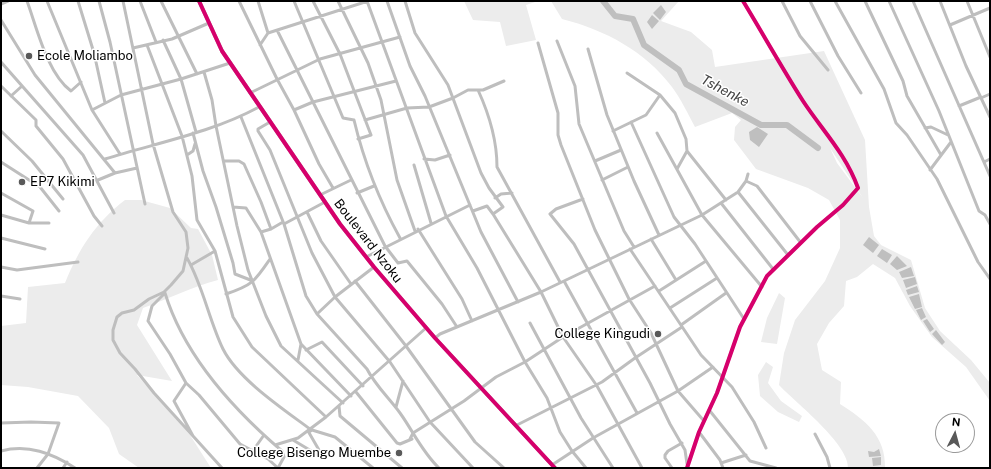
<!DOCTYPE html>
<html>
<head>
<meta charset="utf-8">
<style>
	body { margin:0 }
	#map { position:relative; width:991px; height:469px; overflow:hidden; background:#fff; font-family:"Public Sans",sans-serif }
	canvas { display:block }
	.frame { position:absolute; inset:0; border:2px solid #000; pointer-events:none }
	.north { position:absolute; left:935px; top:413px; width:40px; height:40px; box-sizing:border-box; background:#fff; border:1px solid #999; border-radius:50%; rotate:6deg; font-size:11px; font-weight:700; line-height:16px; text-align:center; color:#000 }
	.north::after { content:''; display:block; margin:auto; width:14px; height:18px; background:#595959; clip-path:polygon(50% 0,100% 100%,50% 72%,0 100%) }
</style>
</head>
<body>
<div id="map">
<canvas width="991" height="469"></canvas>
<div class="frame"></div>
<div class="north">N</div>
</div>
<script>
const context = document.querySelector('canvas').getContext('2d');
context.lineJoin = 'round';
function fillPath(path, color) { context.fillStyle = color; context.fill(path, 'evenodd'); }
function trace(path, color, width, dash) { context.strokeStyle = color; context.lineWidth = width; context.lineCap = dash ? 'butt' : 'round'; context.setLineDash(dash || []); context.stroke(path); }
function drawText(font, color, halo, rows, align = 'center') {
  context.font = font + ' "Public Sans",sans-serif'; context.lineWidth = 3; context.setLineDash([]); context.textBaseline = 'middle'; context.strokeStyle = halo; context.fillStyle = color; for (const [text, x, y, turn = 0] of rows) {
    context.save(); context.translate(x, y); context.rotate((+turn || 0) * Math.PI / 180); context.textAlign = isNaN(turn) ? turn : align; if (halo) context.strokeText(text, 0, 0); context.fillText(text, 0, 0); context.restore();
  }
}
fillPath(new Path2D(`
	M464,1H538L526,5L536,40L506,46L500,22L473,20Z
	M551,1H679L661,21L691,32L712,50L715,67L824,51L865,140L869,207L874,236L881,245L911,260L925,308L940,331L971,360L990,383V401L966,367L932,337L910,306L895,278L873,264L857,277L846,281L844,306L829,323L817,344L822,370L841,382L840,404C865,420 886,436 885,468H848C849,444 796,403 779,385L784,353L795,320L825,281L840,248V220L829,200L808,188L756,169L734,140L735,127L741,120L732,113L695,127C688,114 681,99 672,87C645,51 605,30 562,19ZM830,148L863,198L837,163Z
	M125,200H141L170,208L191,228L198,229L212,255L218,280C192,287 168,299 143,308L137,325L172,381L137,375L190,435L211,468H139L119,454L109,428L78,396L28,387L1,385V326L26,323L28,287L65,283C79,249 95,223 125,200Z
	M779,293L785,298L777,344L761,342L767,318Z
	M766,362L773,367L768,383L781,401L802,416L799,422L778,412L760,396L758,375Z`), '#ececec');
fillPath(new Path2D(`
	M661,5L666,12L660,20L653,13Z
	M652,15L659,21L652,29L647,22Z
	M757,127L768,134L759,147L750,140L749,132Z
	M869,237L879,245L873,253L863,245Z
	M882,249L892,255L887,263L877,256Z
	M897,256L907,266L897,270L890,264Z
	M911,267L914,276L902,278L899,272Z
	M915,277L917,284L906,288L903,280Z
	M917,286L919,292L908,295L906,290Z
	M919,294L922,307L915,309L909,297Z
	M922,308L926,317L921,320L916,310Z
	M927,319L934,329L930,332L923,321Z
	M936,330L945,342L942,345L932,334Z
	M879,449L881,456L869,457L868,451L874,452Z
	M881,457V465L873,466L872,458Z`), '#bfbfbf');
trace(new Path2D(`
	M603,1L615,16L633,19L644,45L679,70L686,84L761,125H787L818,148`), '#bfbfbf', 6);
trace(new Path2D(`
	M27,1C37,28 47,73 71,91L81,82
	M47,1L92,110L120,154
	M78,1L94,53L105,103
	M99,1L110,42L145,204
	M123,1L153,144L173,212L186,232L188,248L183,271L171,285L164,292L149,299L134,310L122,313L117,317L113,330V340L120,353L135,369L154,393L193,436
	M140,1L156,42
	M161,1L197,74
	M239,1L277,79L294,110L319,164L333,188
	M258,1L268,33
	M294,1L343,118L354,120C364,162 379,200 400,238
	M313,1L340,54L371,135L358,139
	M338,1L368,63L381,100L397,180L415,231
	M367,1L446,216L477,268L525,362L547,398L560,432L572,451L586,468
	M387,1L410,66L425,96L481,232L518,302
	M405,1L415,33L448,85L481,173L489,188L503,207L493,214
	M782,1L800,36L828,70
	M810,1L838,56L861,93
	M835,1L884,89L896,123L907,135L937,179L978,262L990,279
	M865,1L903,81L907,96L941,155
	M889,1L939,111L979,211L985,215L990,224
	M913,1L990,176
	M940,1L966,66L990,117
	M967,1L990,57
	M1,4L8,1
	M1,20L35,75L115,173
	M950,25L990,8
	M277,30L385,246L398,263L407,261L442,304L457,327
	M163,40L181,79L196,132
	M557,41L575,86L579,124L624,231L634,247
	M538,43L558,113V135L561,145L595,230L629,299L651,333L678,391L704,421
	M147,45L182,136L192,176L197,220L215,251L233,317L252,347L326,417
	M260,45L268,33L368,1
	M133,48L172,39L209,23
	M588,49L607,115L634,181L659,235
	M1,62L83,155L114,213
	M204,72L212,100L216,126L237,226L248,270L266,316L281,346L343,403
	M627,73L660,95L675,113L686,139L687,151L726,200
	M1,86L36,120V126L63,159L94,216L102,226
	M478,90C489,114 497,140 497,167L560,282
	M250,93L320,59L400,37
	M11,96L22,86
	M981,98L990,94
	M959,106L981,97
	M92,110L121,95L181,79L230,63
	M294,110L313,102L396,81
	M241,117L284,224L306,296L317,314L367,369C375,385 389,398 400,413C413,431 422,452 439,468
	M365,120L407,108L429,107L453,98L468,90H483L504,81
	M270,122L258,129V131L270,150L312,253L335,297L390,362L430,422L473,468
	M631,122L674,217L695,244L744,319
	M925,128L931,127L948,135
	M1,131L32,161L63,199
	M613,131L646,115L660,95
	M193,133L203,171L216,207L233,263L235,274L253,281
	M657,133L702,215L762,287
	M187,155L193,151L195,144
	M105,159C156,143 211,133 259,107
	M424,159L435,160L450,155
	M224,161H239L244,164L261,202L271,229
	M595,161L621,150
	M1,162L40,187L59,211
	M984,162L990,159
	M414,165L431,223
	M677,169L687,151
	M930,170L951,142
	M98,180L115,173L137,168
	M602,180L628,167
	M746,181L757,186L801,243
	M738,192L788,255
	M1,193L33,211L29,223
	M357,193L374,186
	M320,195L351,180
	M495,198L501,194L512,193
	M583,199L556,209L550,214L574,244L650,383L670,424L685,450L687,464
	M721,203L773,269
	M233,207L246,208L261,232L301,344L298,360
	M473,211L487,206L493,214L541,292L563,337L597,386L642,468
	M307,212L321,241L351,284
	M1,215L29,223H49
	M284,224L325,202
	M418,229L462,299L472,321
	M261,232L271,229L283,222
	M1,238L45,249
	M651,239L676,280
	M630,249L701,355L732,387L754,422L766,448
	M366,257L470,205
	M187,258C203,286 209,320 223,349C238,379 283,409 310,429
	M191,265L215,251
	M1,267L17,270L78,262
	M355,281L406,346L475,442L504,468
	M564,281L637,413
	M659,291L706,261
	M165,293L152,306L148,321L170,354L186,383L199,395L240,444L268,459L278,468
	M165,293C184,355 234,410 282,451L284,457L278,468
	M226,294C253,285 255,281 270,259
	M1,296L20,299
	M670,308L717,278
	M317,314L335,297L374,267
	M530,323L581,418L613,468
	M681,325L726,293
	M435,338L440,334L541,292L702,215L738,192L746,181L748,174
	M301,344L351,396
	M306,350L322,342L363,386
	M186,383L174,401L193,436L222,468
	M356,392L397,443L400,444L412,439
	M339,406L340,416L402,468
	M396,407L403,381
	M710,411L750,461L776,468
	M1,423L31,422L59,423L48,454L37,468
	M517,425L602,382L635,358L682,327
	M309,432L312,430L335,437L373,468
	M699,432L720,460L723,468
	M815,434L827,457L830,468
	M410,439L413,433L464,401L496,377L525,362L563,337L655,286
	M293,440L318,455L319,450L308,431
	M275,445L298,438L326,417L426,328
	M1,451C28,444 52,453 75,468
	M252,452L264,435
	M721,463L746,455
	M552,465L593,438L678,391L713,367
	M63,468L67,462
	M672,468L665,458V455L668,451L682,443
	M687,468L699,432L717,393L740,327L767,276L817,227L843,205L858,188C846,154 822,130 803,101C782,68 763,34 743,1`), '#bebebe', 3);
trace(new Path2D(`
	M199,1L222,51L340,224L374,267L435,338L555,468`), '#b8b8b8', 4);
trace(new Path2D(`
	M199,1L222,51L340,224L374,267L435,338L555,468
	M687,468L699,432L717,393L740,327L767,276L817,227L843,205L858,188C846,154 822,130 803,101C782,68 763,34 743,1`), '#d6006c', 4);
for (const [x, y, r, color] of [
	[29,56,4,"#595959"],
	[22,182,4,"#595959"],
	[658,334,4,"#595959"],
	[399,453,4,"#595959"]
]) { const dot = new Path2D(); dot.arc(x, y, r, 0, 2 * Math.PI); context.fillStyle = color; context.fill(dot); trace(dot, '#fff', 1.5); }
drawText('13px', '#000', '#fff', [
	["Ecole Moliambo",37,56],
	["EP7 Kikimi",30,182],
	["College Kingudi",650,334,"right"],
	["College Bisengo Muembe",391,453,"right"]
], 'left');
drawText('13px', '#000', '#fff', [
	["Boulevard Nzoku",368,241,52]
]);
drawText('italic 14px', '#444', '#fff', [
	["Tshenke",725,91,28]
]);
</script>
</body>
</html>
